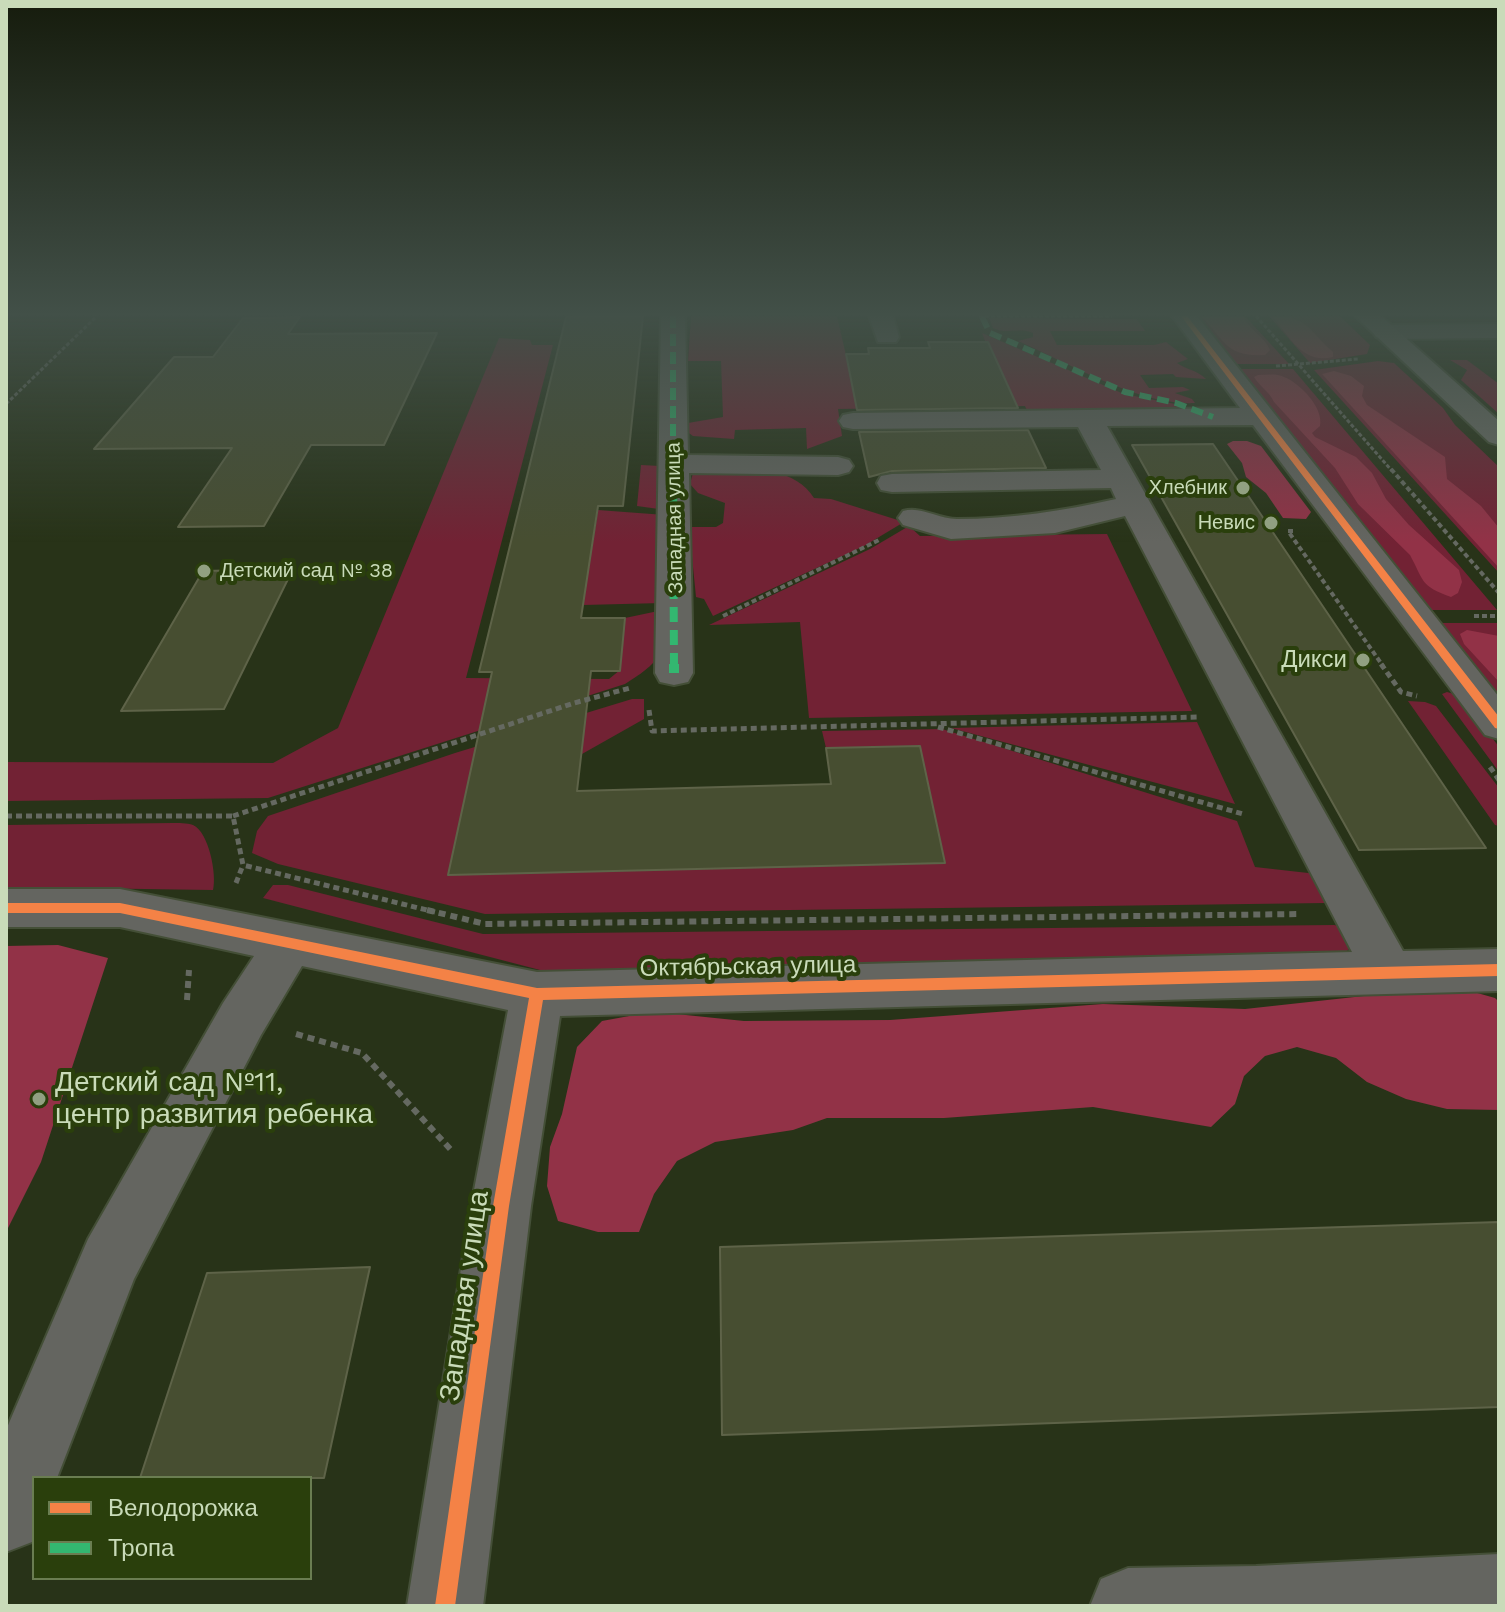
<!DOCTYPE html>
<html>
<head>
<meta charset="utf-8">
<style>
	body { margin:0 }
	#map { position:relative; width:1505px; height:1612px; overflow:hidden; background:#283318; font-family:"Work Sans",sans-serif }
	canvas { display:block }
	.frame { position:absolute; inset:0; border:8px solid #c9dbb9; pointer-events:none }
	.legend { position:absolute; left:32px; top:1476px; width:280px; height:104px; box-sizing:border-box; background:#2a3f0c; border:2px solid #6a7d51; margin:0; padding:10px 14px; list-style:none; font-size:24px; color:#c9dbb9 }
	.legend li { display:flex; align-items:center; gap:16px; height:40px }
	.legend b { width:40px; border:2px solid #6a7d51 }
</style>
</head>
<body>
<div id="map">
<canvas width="1505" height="1612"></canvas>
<div class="frame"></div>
<ul class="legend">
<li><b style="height:10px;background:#f48246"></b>Велодорожка</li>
<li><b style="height:10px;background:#33b770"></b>Тропа</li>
</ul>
</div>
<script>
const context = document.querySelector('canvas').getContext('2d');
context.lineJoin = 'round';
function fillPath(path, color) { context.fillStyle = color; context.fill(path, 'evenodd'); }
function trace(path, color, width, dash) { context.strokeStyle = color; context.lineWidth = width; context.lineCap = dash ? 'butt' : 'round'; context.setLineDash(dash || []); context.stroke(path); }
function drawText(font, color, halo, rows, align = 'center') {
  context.font = font + ' "Work Sans",sans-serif'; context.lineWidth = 8; context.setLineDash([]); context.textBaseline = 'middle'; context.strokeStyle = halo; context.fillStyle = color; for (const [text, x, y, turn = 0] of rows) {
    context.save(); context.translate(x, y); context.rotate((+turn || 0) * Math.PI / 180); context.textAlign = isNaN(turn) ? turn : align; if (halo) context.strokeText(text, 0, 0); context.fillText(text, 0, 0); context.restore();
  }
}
fillPath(new Path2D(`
	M691,316H837L851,377L997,376L981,342L985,341L982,333L1124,394L1175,404L1199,414L1029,415L1025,406L838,409L842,436L807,449L806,428L735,430L734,439L693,436L686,431L688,423L723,417L721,361H688Z
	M1195,316H1245L1289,364H1232Z
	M1269,316H1340L1370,345L1367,354L1310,363Z
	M989,318L1137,319L1145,331H1050L1057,345H1154L1166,342L1188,359L1177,363C1187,370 1197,370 1206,379L1176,377L1173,374L1140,375L1149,388L1183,387L1190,390L1175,393L1192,399L1195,403C1139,406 1069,363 1018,341L1033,337V333C1020,327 1006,335 993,328Z
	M499,338L530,340L532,345H553L466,678L609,679L620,670L625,618L663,610C661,656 665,659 625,684L268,798L6,801V762L273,763L338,728Z
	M1450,360H1467L1499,384V414L1461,380L1467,370Z
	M1378,361L1394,363L1443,408L1455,425L1499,467V573L1314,370Z
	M1237,369H1293L1497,610H1431Z
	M641,465L660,466L666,510L637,506Z
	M704,468C739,469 793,463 814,498L831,499L904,522L864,546L713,616L704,599L696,597L689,527H716L723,523L725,503L698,493L690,484L693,473Z
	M598,510L665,515L663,603L583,605Z
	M909,526L920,536L1107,534L1192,711L809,718L800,622L709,625L870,549Z
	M1441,623H1499V699Z
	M1447,692L1461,696L1499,747V772L1442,694Z
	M632,699H644V719L582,754L474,757L448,875L945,863L920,746L826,748L822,731L942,729L1237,821L1255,867L1317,874L1331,888L1326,903L485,914L278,864L252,853L257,831L268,816L455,753Z
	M1408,701L1425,702L1436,706L1499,788V826L1495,825Z
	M1197,722L1235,804L951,728Z
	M173,823C178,823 187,823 193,825C209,832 217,875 213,890L6,887V825Z
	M273,885H288L483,934L1334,925L1344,927L1355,945L1345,952L627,980L540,970L263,898Z`), '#722234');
fillPath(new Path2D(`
	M1201,316H1243C1250,331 1265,337 1270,350L1265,355C1225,357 1225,340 1201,316Z
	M1272,316C1308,316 1308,330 1333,352V357C1302,364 1291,338 1272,316Z
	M1334,371L1351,376L1364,386L1362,396L1367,405L1445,457L1447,479L1481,506L1499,528V568L1322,374Z
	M1258,375C1267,375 1276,373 1284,377C1300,383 1324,408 1320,426L1312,433L1315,437L1356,457L1372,473L1386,499L1409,525L1459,570L1462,582L1458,593L1451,597C1420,586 1424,581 1410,555L1358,504L1335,468L1274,402C1269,391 1260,387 1254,377Z
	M1233,441H1247L1261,446L1311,512L1306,519L1283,518L1266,493L1246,477L1242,463L1227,444Z
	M1467,630L1499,636V682L1464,644L1460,634Z
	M58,945L108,958L41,1162L6,1232V946Z
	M1449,985L1495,998L1499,1002V1110L1447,1109L1406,1099L1367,1082L1336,1058L1297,1047L1265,1056L1244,1076L1235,1104L1211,1127L1093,1107L944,1118H827L793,1130L715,1142L677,1161L654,1194L639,1232H598L558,1221L547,1186L550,1147L562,1114L577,1047L602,1021L640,1014H676L744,1021L890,1020L1103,1004L1245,1009L1382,994H1418Z`), '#923247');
const building = new Path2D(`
	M643,316L623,506H598L581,618H625L620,671H591L577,791L831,784L826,748L920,746L945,863L448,875L492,672H479L566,317Z
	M300,317L288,334L437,333L384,445H311L264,526L178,527L232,448L94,449L174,357H213L243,318Z
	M928,342H988L1018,408L857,410L846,354H869L868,348H930Z
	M1028,430L1046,468L892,471L869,477L859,432Z
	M1213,444L1243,488L1486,848L1359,850L1132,445Z
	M293,569L224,709L121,711L203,571Z
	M1499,1222V1407L722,1435L720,1247Z
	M370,1267L324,1478H140L207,1273Z`);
fillPath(building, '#474e31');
trace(building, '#5e6348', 2);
const minor = new Path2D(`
	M661,316H685L688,455L838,457L849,460L853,466L849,472L838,475L689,473L693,673L688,682L674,685L660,682L655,673Z
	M869,316H893L899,337L896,342H878Z
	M1172,316H1197L1499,697V739L1485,735L1253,425L1107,426L1403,951L1499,949V991L560,1016L531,1206L483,1606H407L471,1206L508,1010L302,966L261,1035L134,1279L57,1478H34L32,1542L6,1552V1430L88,1239L223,1003L254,956L120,927H6V889H120L537,972L1352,952L1125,516L1055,533L951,539L903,525L898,518L903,511C922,506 937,519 957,519C1011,519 1063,511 1116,499L1111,488L892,492L881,490L877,483L881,476L892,474L1101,470L1078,427L853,429L843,427L839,421L843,415L853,413L1240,408Z
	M1499,324V338L1385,339L1376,337L1373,332L1376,327L1385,325Z
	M1499,1554V1606H1090L1101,1579L1128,1568L1256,1566Z`);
const major = new Path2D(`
	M1355,316H1381L1499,421V445L1489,442Z`);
trace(minor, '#444f37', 4);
trace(major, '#444f37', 4);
trace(new Path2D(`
	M979,316H1112
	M1256,316L1392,471
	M1276,366L1358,359
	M6,404L97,316`), '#656961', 3, [4, 2]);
trace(new Path2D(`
	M1391,469L1499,593
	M1293,531H1288L1383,666
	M723,616L879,540
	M1474,616H1499`), '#656961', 4, [5, 3]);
trace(new Path2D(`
	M1381,664L1401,692L1417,696
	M649,710L652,731L1197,717
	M938,727L1243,814
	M1490,767L1499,780
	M6,816H233L243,865L435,912
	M233,816L574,703L630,688
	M236,883L243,865`), '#656961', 5, [6, 4]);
trace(new Path2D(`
	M427,910L485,924L1300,914
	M187,1000L189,970
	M296,1034L362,1053L452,1151`), '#656961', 6, [7, 5]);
fillPath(minor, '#646560');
fillPath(major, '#6c6e68');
trace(new Path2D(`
	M673,316V471
	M982,317L990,333L1125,392L1176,403L1213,417`), '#33b770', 6, [12, 6]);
trace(new Path2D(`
	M673,469L674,666`), '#33b770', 8, [15, 8]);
trace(new Path2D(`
	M674,664V673`), '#33b770', 10, [20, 10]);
fillPath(new Path2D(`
	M1181,316H1187L1499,717V729L1495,728Z
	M6,903H120L537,988L1499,964V976L543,1000L509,1206L455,1606H435L493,1206L529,998L120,913H6Z`), '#f48246');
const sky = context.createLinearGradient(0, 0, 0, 542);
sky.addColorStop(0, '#161c0d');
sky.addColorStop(0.58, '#425048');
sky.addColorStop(1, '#42504800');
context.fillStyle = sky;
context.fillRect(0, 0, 1505, 542);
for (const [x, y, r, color] of [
	[1243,488,8,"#91a081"],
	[1271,523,8,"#91a081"],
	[204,571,8,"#91a081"],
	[1363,660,8,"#91a081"],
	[39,1099,8,"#91a081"]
]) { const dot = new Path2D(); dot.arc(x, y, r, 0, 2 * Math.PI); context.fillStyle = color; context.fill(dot); trace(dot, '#2a3f0c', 3); }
drawText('20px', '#c9dbb9', '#2a3f0c', [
	["Хлебник",1227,488],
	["Невис",1255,523],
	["Детский сад № 38",220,571,"left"]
], 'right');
drawText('20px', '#c9dbb9', '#2a3f0c', [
	["Западная улица",675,518,-91]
]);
drawText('24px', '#c9dbb9', '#2a3f0c', [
	["Дикси",1347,660]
], 'right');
drawText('24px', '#c9dbb9', '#2a3f0c', [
	["Октябрьская улица",748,967,-1]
]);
drawText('28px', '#c9dbb9', '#2a3f0c', [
	["Детский сад №11,",55,1083],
	["центр развития ребенка",55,1115]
], 'left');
drawText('28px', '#c9dbb9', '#2a3f0c', [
	["Западная улица",465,1296,-82]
]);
</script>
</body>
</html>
